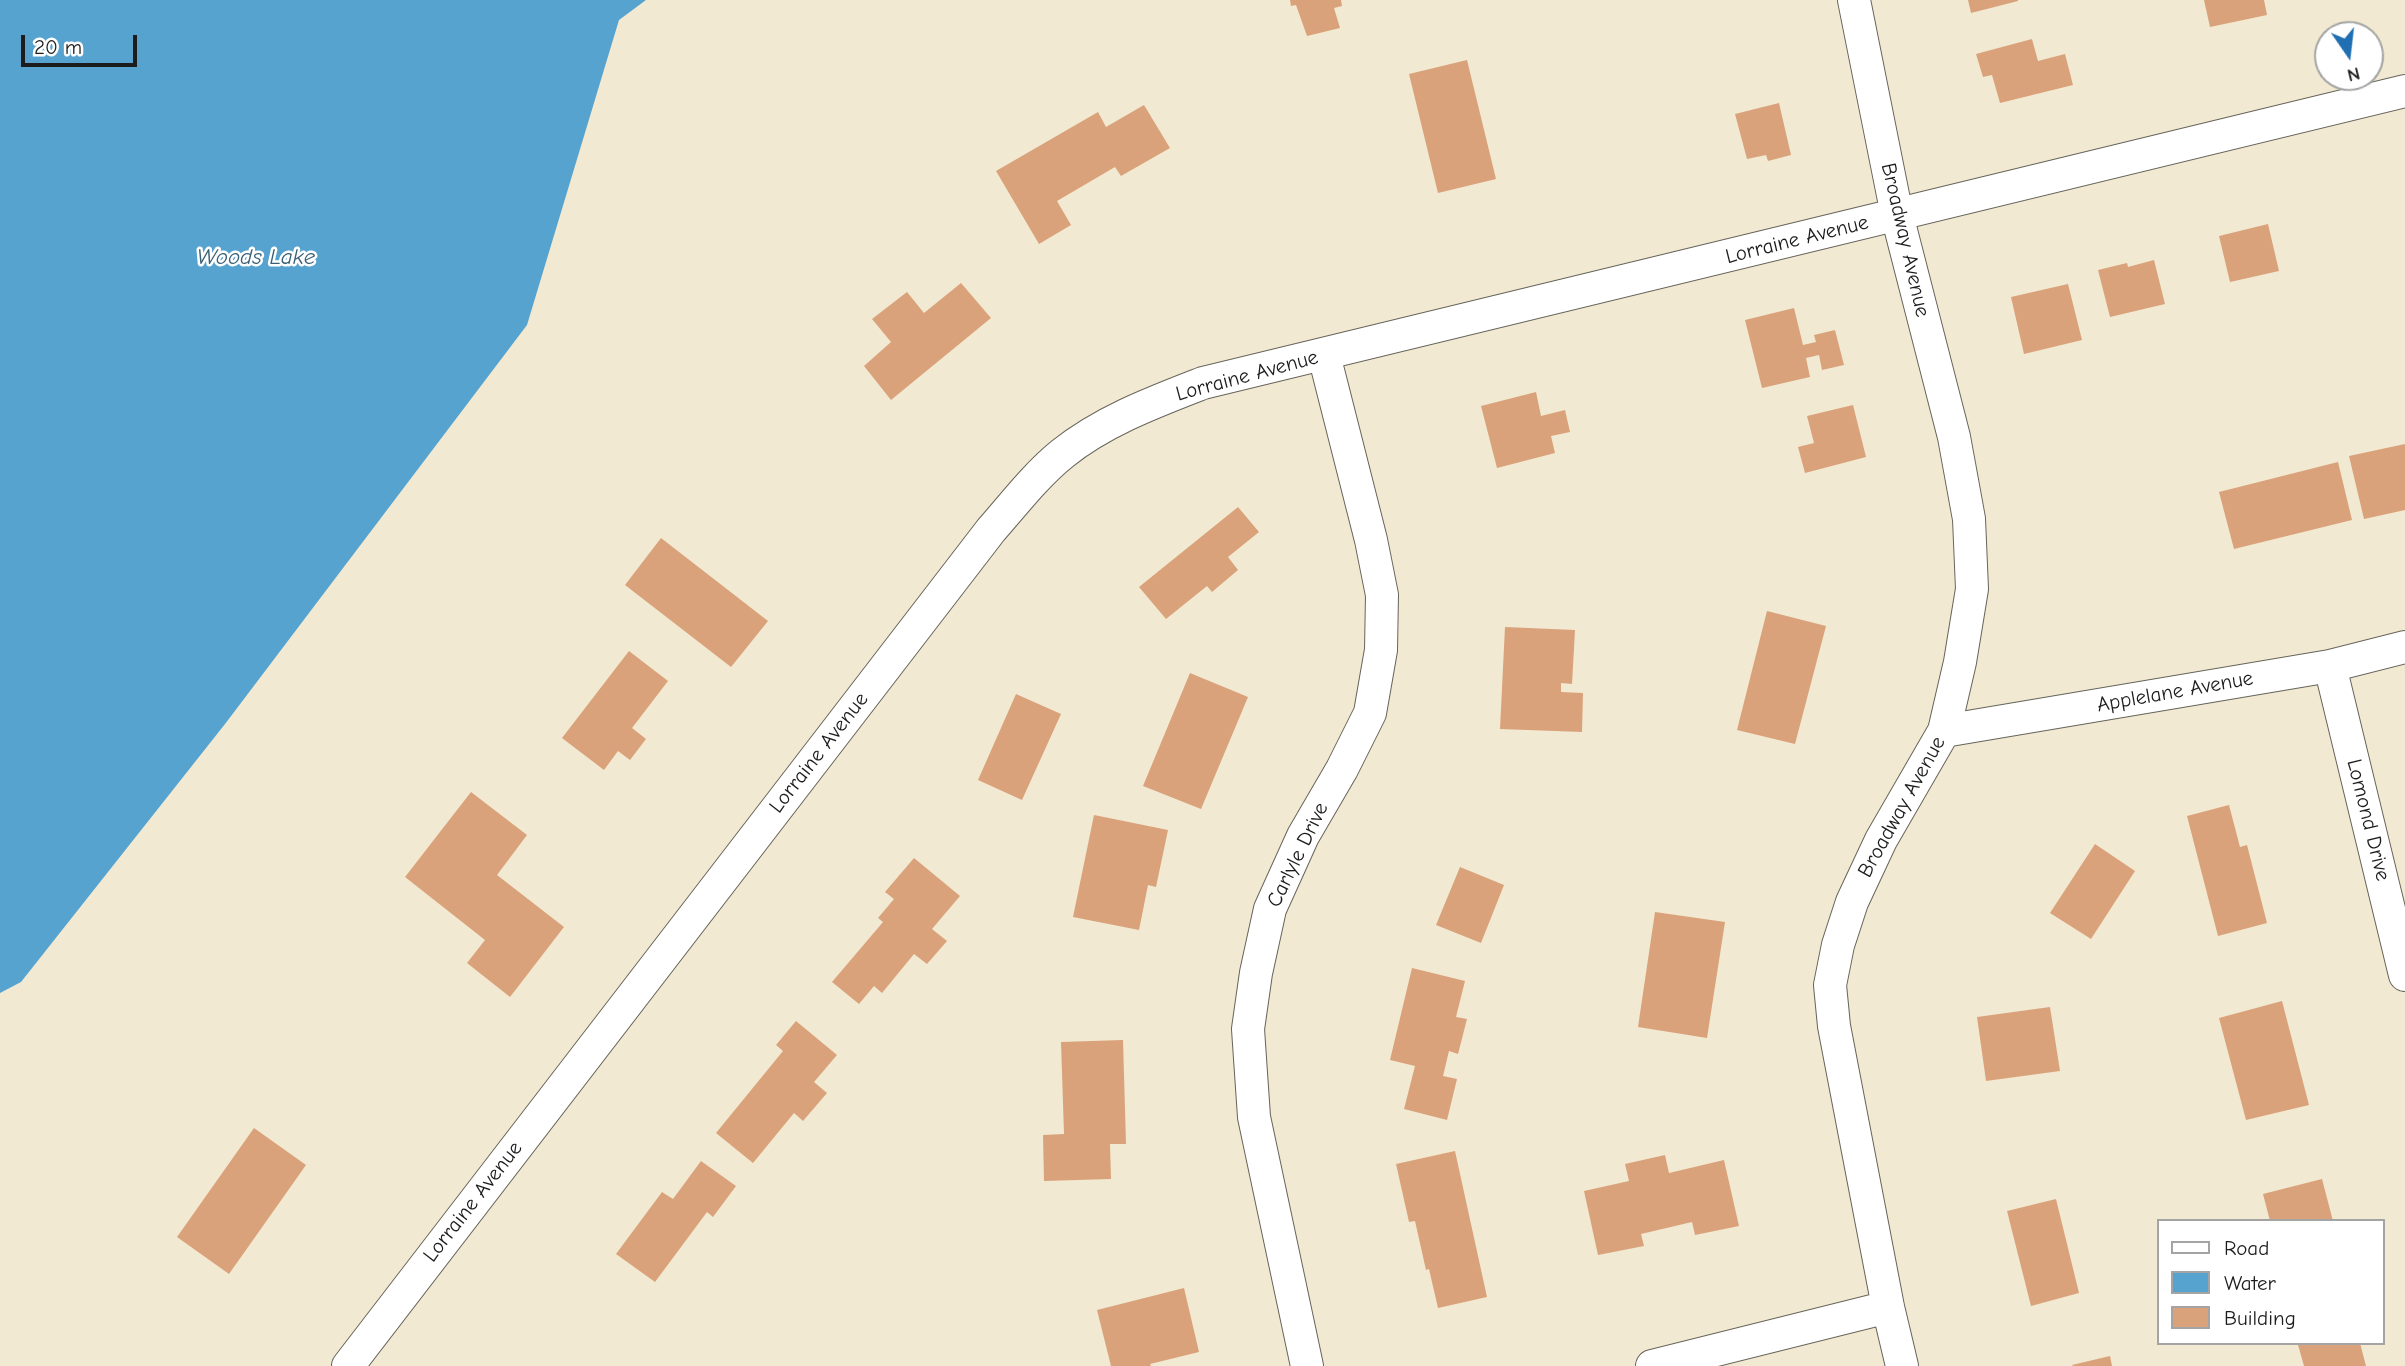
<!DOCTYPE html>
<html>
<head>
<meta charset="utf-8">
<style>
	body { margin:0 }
	#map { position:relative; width:2405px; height:1366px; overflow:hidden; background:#f1e9d1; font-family:"Comic Neue",sans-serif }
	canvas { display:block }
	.legend { position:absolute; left:2157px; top:1219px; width:228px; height:126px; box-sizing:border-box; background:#fff; border:2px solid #a4a4a4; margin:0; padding:9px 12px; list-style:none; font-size:21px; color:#1c1c1c }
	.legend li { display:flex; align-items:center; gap:14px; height:35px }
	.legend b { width:35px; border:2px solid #a4a4a4 }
	.north { position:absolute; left:2314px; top:21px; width:70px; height:70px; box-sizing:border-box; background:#fff; border:2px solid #a4a4a4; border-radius:50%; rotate:166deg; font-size:19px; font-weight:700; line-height:28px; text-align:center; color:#1c1c1c }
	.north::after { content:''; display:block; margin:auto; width:24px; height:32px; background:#1f6fb2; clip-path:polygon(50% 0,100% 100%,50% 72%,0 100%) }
	.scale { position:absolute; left:21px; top:35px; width:116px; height:32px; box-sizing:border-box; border:4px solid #1c1c1c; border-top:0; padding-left:9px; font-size:21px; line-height:24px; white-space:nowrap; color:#1c1c1c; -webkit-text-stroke:5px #fff; paint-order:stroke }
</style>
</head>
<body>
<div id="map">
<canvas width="2405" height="1366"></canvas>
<ul class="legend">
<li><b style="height:9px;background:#fff"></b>Road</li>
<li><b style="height:19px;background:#57a3d0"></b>Water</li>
<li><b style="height:19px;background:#daa27b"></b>Building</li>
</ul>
<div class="north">N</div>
<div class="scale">20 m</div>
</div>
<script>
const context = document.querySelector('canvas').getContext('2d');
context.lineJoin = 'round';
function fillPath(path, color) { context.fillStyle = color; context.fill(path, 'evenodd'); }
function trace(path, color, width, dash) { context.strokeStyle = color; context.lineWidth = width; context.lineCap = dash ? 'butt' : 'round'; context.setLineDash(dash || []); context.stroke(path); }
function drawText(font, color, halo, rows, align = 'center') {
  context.font = font + ' "Comic Neue",sans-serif'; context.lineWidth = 5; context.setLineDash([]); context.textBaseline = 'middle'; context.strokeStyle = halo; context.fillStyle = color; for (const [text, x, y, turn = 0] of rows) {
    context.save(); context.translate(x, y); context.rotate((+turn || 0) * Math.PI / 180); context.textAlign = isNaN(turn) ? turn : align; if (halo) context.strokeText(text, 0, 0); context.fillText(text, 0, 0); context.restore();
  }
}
fillPath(new Path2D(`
	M0,0H646L619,20L527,325L225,724L21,982L0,993Z`), '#57a3d0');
fillPath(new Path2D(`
	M1290,0H1341L1342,6L1334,8L1340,28L1307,36L1296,5L1291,6Z
	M1968,0H2018V1L1971,13Z
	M2204,0H2264L2267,15L2210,27Z
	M2032,39L2038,61L2065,54L2073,85L2000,103L1992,75L1983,77L1976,54Z
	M1467,60L1496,179L1438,193L1409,74Z
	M1779,103L1791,155L1768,161L1766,155L1747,159L1735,114Z
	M1144,105L1170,148L1121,176L1115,167L1057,201L1071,225L1039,244L996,171L1098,112L1106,127Z
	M2268,224L2279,271L2230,282L2219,236Z
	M2154,260L2165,304L2110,317L2098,270L2127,263L2128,267Z
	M961,283L991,318L891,400L864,366L891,342L872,319L907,292L924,313Z
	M2068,284L2082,340L2024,354L2011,297Z
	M1794,308L1803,345L1816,342L1814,335L1835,330L1844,365L1822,370L1819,355L1806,358L1810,377L1762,388L1745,320Z
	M1536,392L1541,416L1565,410L1570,432L1551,436L1555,453L1497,468L1481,406Z
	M1853,405L1866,457L1805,473L1798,447L1814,443L1807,416Z
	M2405,444V510L2364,519L2349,456Z
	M2338,462L2352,520L2234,549L2219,492Z
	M1238,507L1259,532L1228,557L1238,570L1212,592L1207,586L1166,619L1139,587Z
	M661,538L768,621L731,667L625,585Z
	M1767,611L1826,626L1795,744L1737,730Z
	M1505,627L1575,630L1572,684L1561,683V692L1583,693L1582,732L1500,729Z
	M629,651L668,681L632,728L646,739L630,760L618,751L604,770L562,738Z
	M1190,673L1248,697L1201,809L1143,786Z
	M1016,694L1061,714L1022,800L978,780Z
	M471,792L527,835L497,875L564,927L510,997L467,963L485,940L405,877Z
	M2229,805L2240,847L2247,845L2267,923L2218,936L2187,816Z
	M1094,815L1168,830L1156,887L1148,885L1139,930L1073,917Z
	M2095,844L2135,871L2091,939L2050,913Z
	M914,858L960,896L932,929L947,941L927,964L914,954L882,993L874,986L859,1004L832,982L883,922L878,918L894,899L885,892Z
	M1460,867L1504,885L1481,943L1436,925Z
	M1655,912L1725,922L1707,1038L1638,1027Z
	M1412,968L1465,981L1456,1017L1467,1019L1458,1054L1449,1051L1443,1076L1457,1079L1447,1120L1404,1109L1415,1066L1390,1060Z
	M2282,1001L2309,1105L2246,1120L2219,1018Z
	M2050,1007L2060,1071L1986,1081L1977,1017Z
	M796,1021L837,1055L814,1082L827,1093L803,1121L794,1113L753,1163L716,1133L783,1051L776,1045Z
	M1123,1040L1126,1144H1110L1111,1179L1044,1181L1043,1135L1064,1134L1061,1042Z
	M254,1128L306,1165L229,1274L177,1237Z
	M1455,1151L1487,1297L1438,1308L1429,1269L1426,1270L1415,1221L1409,1222L1396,1164Z
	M1665,1155L1669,1173L1724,1160L1739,1226L1695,1235L1692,1222L1641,1234L1644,1246L1598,1255L1584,1191L1629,1181L1625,1164Z
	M701,1161L736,1186L713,1217L707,1212L655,1282L616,1254L662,1192L673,1199Z
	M2322,1179L2333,1221H2270L2263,1194Z
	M2056,1199L2079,1293L2031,1306L2007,1211Z
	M1184,1288L1199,1352L1150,1364L1151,1366H1111L1097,1310Z
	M2306,1343H2360L2366,1366H2304L2298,1345Z
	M2110,1356L2112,1366H2073L2072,1365Z`), '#daa27b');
const minor = new Path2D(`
	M1854,0L1897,215L1954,437L1969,519L1972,589L1960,662L1944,731L1881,840L1852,902L1838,945L1830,985L1834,1026L1888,1307L1902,1366
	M2330,666L2405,975
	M1944,731L2330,666L2405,647
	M348,1366L991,530C1014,504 1035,476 1062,454C1103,421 1154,402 1203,383L2405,91
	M1307,1366L1254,1117L1248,1029L1256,973L1270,909L1303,836L1342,769L1370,713L1381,650L1382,595L1371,540L1324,355
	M1652,1366L1888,1307`);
trace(minor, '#67645b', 34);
trace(minor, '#fff', 32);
drawText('21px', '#1c1c1c', '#fff', [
	["Lorraine Avenue",1797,240,-14],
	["Broadway Avenue",1905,240,77],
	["Lorraine Avenue",1247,376,-15],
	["Applelane Avenue",2175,692,-10],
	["Lorraine Avenue",819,753,-52],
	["Broadway Avenue",1902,807,-61],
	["Lomond Drive",2368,820,76],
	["Carlyle Drive",1298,855,-64],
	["Lorraine Avenue",473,1202,-52]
]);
drawText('italic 23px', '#3a6076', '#fff', [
	["Woods Lake",256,257]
]);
</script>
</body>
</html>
